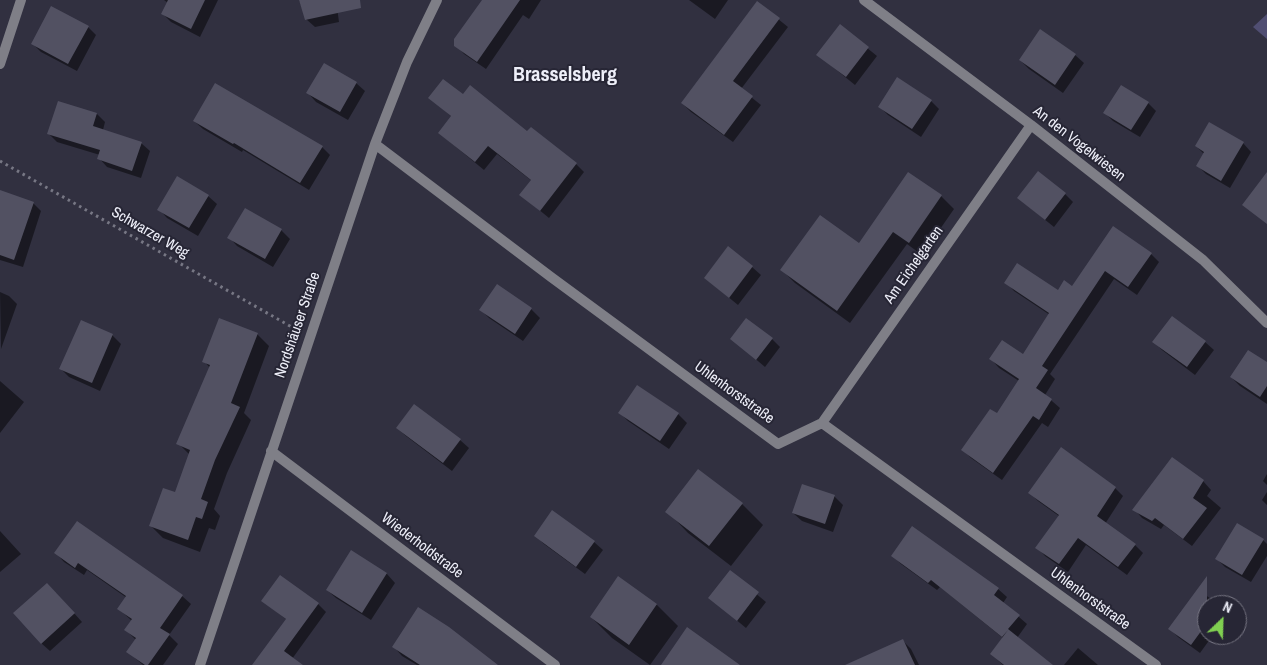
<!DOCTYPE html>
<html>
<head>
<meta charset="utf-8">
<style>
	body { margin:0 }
	#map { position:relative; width:1267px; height:665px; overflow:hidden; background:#313040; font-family:"Archivo Narrow",sans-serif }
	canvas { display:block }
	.north { position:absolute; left:1197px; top:595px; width:50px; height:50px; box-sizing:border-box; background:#272635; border:1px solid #777683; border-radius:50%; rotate:24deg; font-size:14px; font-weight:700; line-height:20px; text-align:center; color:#eeeff9 }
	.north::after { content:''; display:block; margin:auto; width:18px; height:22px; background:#80d051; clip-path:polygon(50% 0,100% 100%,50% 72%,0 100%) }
</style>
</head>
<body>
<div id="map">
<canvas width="1267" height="665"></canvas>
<div class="north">N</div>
</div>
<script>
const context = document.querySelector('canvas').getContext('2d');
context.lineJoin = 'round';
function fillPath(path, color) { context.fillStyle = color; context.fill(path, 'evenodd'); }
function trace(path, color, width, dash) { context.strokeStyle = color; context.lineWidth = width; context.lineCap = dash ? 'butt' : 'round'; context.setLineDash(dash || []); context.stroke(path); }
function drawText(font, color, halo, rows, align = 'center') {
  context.font = font + ' "Archivo Narrow",sans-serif'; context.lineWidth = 4; context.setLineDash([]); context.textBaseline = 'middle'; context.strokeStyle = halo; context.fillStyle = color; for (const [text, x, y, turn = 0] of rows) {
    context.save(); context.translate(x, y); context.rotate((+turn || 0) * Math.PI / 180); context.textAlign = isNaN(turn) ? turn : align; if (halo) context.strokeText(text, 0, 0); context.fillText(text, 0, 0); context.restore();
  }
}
fillPath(new Path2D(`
	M1267,14V39L1253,27Z`), '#504e72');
fillPath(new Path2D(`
	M164,0H218L200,37L171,22L163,14L168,3Z
	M299,0H336L339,22L315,27L306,19Z
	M483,0H541L529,19L523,15L486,69L464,54L456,45Z
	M689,0H728L715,19Z
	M757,2L788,27L741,89L761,105L733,142L691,112L682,103Z
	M840,26L877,56L855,85L818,55Z
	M88,27L96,35L77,71L41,52L32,43Z
	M1075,55L1084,63L1063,93L1029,69L1020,60Z
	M356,83L365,91L348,120L316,102L308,93Z
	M463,96L576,164L584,172L549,218L521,195L532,181L497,154L484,170L439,133L452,117L430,98Z
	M931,101L939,109L921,137L888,115L879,106Z
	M1148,103L1156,111L1140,137L1113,121L1105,113Z
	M97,114L105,122L103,130L141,143L150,151L141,178L107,167L99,158L100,155L57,142L49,134Z
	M194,121L322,147L330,155L309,190L243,150L242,152L203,129Z
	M1243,143L1251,152L1230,188L1206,174L1198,166L1204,154L1196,146Z
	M0,192L33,203L41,211L23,267L0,260Z
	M1065,194L1073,202L1054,227L1018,198Z
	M208,196L217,204L198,236L167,218L159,209Z
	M941,196L954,209L922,255L907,244L850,323L795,283L782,270L859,245Z
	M1114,228L1151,254L1159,262L1137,295L1114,279L1050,374L1055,379L1045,395L1060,408L1048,427L1042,423L1002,480L971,458L963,450L997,415L1019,381L999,368L991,359L1023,356L1050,315L1014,291L1006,282L1058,292L1072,288Z
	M281,230L290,239L273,267L237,246L229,237Z
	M752,267L761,275L738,305L705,278Z
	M497,286L531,309L540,318L523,341L489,318L481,310Z
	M0,292L9,296L17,304L1,349Z
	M257,334L269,346L244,413L251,420L227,473L214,509L220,516L215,530L209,528L200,552L163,538L151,526L176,494L190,455L178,443L210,368L204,361Z
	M112,335L121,344L100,391L69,377L61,369Z
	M732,339H772L780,347L765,367Z
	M1154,342H1205L1214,350L1195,375L1162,350Z
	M1267,364V404L1240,386L1231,377Z
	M0,381L24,402L0,433Z
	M637,386L678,414L687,423L669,449L628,421L619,412Z
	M397,428L460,440L469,448L452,471L406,436Z
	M1267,474V485L1263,481Z
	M1203,481L1211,490L1207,496L1221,508L1192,546L1164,525L1161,529L1142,518L1134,509Z
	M1115,488L1123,496L1105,524L1135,545L1143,553L1127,575L1086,545L1068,572L1045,556L1037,547L1059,516L1038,501L1030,493Z
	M1267,492V505L1262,500Z
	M834,496L843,505L833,532L802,521L793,513Z
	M742,504L763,525L731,566L688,533L667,511Z
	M0,531L21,554L0,572Z
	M536,536L594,542L603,550L585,574L544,544Z
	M1263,540L1267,544V556L1251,582L1225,567L1217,559Z
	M352,552L387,574L395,583L371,620L336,598L327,590Z
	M56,553L182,596L191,604L169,635L178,644L163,665H143L128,652L136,640L126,630L132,621L119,609L127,598L87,570L84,575L64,562Z
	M893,556L998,589L1007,597L1003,603L1027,624L1017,638L1051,665H1003L991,654L1003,638L940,587L937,590L901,564Z
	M730,572L766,602L746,628L710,598Z
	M619,578L657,605L678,626L650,665L612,638L591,617Z
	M1198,590L1220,605H1207V635H1213L1200,653L1178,637L1170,629Z
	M56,593L82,622L50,651L41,643Z
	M263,601L318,604L326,612L292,659L301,665H254L287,620Z
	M903,641L911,649L919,665H878Z
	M394,647L496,665H417L402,656Z
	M1078,648L1098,665H1064Z`), '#0007');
fillPath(new Path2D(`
	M168,0H205L191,29L161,14Z
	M299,0H360L361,8L305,20Z
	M482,0H520L477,62L454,46V39Z
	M757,1L780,18L733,81L753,96L724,135L681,103Z
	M51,6L89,26L68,64L31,44Z
	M840,24L869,47L846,77L816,55Z
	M1040,29L1076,54L1055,85L1019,60Z
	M324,63L357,82L340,112L306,93Z
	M897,77L932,100L912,129L878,107Z
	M443,79L463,94L470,85L527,131L531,127L577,163L540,211L519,195L531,180L488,146L475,162L438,133L451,116L428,98Z
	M215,83L323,146L300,183L234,143L233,144L193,121Z
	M1121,85L1149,102L1131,130L1103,113Z
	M58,101L97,113L93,126L142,142L132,171L97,159L100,150L47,134Z
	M1209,122L1244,142L1221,181L1196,166L1204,152L1195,146Z
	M1038,171L1066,193L1045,220L1017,198Z
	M908,172L942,195L909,243L893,232L837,311L780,270L820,215L859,243Z
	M1267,172V224L1242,205Z
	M177,176L209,195L189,228L157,210Z
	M0,190L34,202L14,260L0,255Z
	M245,208L282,229L265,259L227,238Z
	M1113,226L1152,253L1128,287L1105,271L1042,366L1048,370L1036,388L1052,399L1039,420L1033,416L993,473L961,450L990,409L997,413L1019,379L989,359L1002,340L1023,354L1049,313L1004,283L1017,263L1058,290L1064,280L1072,286Z
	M728,246L753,266L729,298L704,278Z
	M497,284L532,308L515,334L479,310Z
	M1172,316L1206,341L1187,367L1152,342Z
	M219,318L258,333L231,403L240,407L215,460L201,499L208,502L202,519L196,517L188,540L149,526L163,488L175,492L190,450L176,444L210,365L202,362Z
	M746,318L773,338L756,360L730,339Z
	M81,320L113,334L92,383L59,369Z
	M1248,350L1267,362V386L1260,397L1230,377Z
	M637,385L679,413L660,441L618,413Z
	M414,404L461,439L443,463L396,428Z
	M1061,447L1116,487L1097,516L1136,544L1118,567L1078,538L1059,564L1035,548L1059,515L1028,493Z
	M1172,457L1204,480L1193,498L1207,508L1183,539L1155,518L1152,521L1132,510Z
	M698,469L743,503L709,546L665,512Z
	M802,484L835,495L825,524L792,513Z
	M552,510L595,541L576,567L534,536Z
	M77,521L183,595L160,628L170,634L148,665H145L126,652L136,638L124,630L132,619L117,609L126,596L78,563L75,568L54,553Z
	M1237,523L1264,539L1242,575L1215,559Z
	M912,526L999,588L994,595L1020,615L1008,629L1053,665H1004L990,654L1008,630L1002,637L931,580L928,583L891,556Z
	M351,550L387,573L362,613L326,590Z
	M730,570L759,592L737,621L708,598Z
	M280,575L319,603L284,651L303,665H252L286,619L261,601Z
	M618,576L657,604L629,645L590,617Z
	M1207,576V623L1191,645L1168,629Z
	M47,583L75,613L41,644L13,613Z
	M418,607L449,627L498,665H420L392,647Z
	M687,627L740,665H661Z
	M903,639L915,665H845Z`), '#525162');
trace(new Path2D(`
	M0,161L297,330`), '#777784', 3, [2.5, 4]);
trace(new Path2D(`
	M864,0L1031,125L1203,260L1267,323
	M0,64L21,0
	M375,144L551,277L778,444L822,423L1156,665
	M822,423L1031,125
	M271,451L555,665
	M200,665L375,144L407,62L437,0`), '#7f7f87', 10);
drawText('15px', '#eeeff9', '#272635', [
	["An den Vogelwiesen",1079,144,38],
	["Schwarzer Weg",150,233,30],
	["Am Eichelgarten",914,265,-55],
	["Nordshäuser Straße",298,325,-71],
	["Uhlenhorststraße",734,393,36],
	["Wiederholdstraße",422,546,37],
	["Uhlenhorststraße",1090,599,36]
]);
drawText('bold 20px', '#eeeff9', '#272635', [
	["Brasselsberg",565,76]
]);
</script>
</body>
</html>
